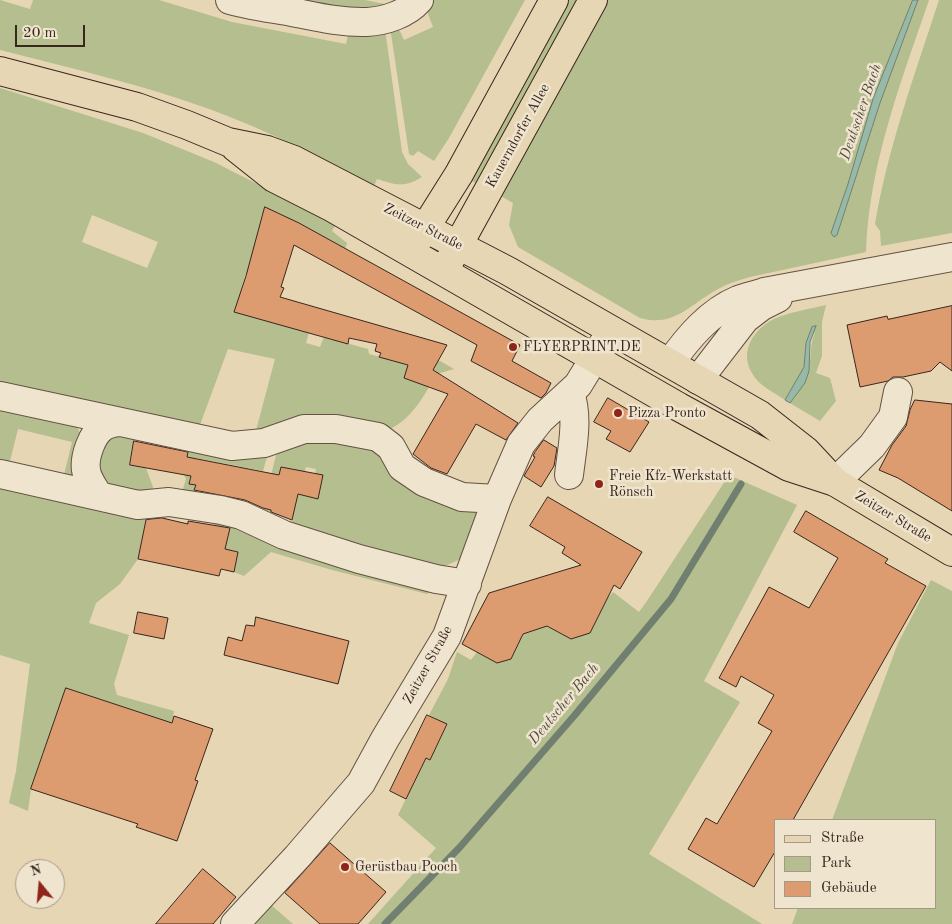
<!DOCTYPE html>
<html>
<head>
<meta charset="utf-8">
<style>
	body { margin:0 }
	#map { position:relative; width:952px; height:924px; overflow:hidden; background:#e6d6b4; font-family:"Old Standard TT",serif }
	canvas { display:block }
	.legend { position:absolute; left:774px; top:819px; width:162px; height:90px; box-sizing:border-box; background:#efe4ce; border:1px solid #a69888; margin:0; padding:6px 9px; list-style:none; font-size:15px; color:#39261e }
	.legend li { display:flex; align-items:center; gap:10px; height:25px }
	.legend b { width:25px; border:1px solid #a69888 }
	.north { position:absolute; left:15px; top:859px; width:50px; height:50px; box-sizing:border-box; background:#efe4ce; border:1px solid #a69888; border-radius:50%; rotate:343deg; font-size:14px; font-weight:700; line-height:20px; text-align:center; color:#39261e }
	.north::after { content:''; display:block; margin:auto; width:18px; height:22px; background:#8f2418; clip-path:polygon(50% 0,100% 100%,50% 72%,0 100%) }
	.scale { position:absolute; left:15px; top:25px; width:70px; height:22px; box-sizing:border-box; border:2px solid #39261e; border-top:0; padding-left:6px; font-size:15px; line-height:18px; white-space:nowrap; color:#39261e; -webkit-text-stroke:4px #efe4ce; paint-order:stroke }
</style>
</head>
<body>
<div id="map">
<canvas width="952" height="924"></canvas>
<ul class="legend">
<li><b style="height:6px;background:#e6d6b4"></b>Straße</li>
<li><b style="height:14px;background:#b4be8e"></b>Park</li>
<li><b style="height:14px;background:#dd9b70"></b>Gebäude</li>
</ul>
<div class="north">N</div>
<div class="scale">20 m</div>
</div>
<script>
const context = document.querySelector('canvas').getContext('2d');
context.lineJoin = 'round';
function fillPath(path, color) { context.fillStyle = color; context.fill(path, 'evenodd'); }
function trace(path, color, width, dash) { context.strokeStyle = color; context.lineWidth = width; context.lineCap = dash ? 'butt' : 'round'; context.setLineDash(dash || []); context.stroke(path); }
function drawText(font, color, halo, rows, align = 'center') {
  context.font = font + ' "Old Standard TT",serif'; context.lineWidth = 5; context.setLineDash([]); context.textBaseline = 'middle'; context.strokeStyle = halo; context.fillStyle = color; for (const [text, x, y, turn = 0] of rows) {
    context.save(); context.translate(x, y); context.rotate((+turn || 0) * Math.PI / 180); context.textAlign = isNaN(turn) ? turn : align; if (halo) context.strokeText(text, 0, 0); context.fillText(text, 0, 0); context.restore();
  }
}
fillPath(new Path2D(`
	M0,0L30,9L33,0H159L232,22L346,44L349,31L385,29L402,152L408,164L422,177C404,188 396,185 377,179L374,186C321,158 269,131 212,110C143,85 71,68 0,50Z
	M283,0H365L385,4L388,8L368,13Z
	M430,0H525L449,138L434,161L418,151L413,156L409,154L390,27L397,25L404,40L433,27L425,6Z
	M568,0H579L476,183L468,179Z
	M607,0H913L831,233L837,235L880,103L918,0H929C901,82 869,164 866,252L750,277C740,280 729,283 720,288C691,303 675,328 640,318L518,247L509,225L513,203L499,195Z
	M939,0H952V233L881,246L880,231L875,224C888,147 915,74 939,0Z
	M0,88L143,133L214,162L336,224L332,231L347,243L345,249L301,224L245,276L235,312L309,332L306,343L320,347L324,337L368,349L369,354L426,369L433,357L454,369L437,374C425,394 413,417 392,428L254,438L275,359L228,349L197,433L0,390ZM92,215L158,242L147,268L82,242Z
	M826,305L822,322V356L816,373L830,378L836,401L820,421L790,403C797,393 805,384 808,372C812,358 809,346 815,332L806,343L804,367L785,400C773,392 758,385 752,373C739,351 754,329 774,319C790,312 809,309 826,305Z
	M0,400L72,416L84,442L78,474L60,481L0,469ZM18,429L72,442L64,475L10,461Z
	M108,432L263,447L267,457L263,471L195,458L189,484L196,485L194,494L263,508L279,443L314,434L379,450L466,502L482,515L461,559L440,568L290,531L298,494L318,498L322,481L314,478L316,469L306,467L304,473L283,468L270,515L182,492L186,479L184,475L188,450L134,440L130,465L146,468L153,487L150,496L95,483L100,440Z
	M729,475L797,505L704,681L740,702L649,854L762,924H368L436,848L398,815L426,758L430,760L447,725L429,715L448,679L457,652L471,660L477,652L497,663L511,659L523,634L547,626L571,639L613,592L639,612L647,601Z
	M0,480L147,515L138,559L120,584L96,603L89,623L129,635L114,684L117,695L174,711L172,723L66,688L150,787L43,752L31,789L28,811L9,803L16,771L30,664L0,655Z
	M216,515L436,585L427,594L332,570L271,552L244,576L234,572L238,552L225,549L229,533L212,529Z
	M931,580L952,591V924H792L798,908H936V820H832L898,643Z
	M270,904L293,924H252Z`), '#b4be8e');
const water = new Path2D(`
	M913,0H918L880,103L837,235L834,237L831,233L848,184L873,99Z
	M816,326L810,342L809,371L805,383L790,403L785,400L804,367L806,343L812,327Z`);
fillPath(water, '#97baa8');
trace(water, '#717f71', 1);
trace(new Path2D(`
	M385,924L460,847L574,716L671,599L741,484`), '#717f71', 7);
const building = new Path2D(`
	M265,207L299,223L520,345L512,361L551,383L546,393L541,398L471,361L477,345L294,245L281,287L284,288L280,297L447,345L433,370L518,423L506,440L476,424L447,474L431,468L413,454L448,394L404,378L408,365L379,357L381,353L375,351L377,344L349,338L348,344L234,312L246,276Z
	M952,306V371L940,362L931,371L903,377H893L888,381L860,387L847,325L887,316L888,319Z
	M608,398L649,422L630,452L606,439L611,431L594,422Z
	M915,400L952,404V511L898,478L879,470L892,445L906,426L910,410Z
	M544,440L557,448L554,466L541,487L524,476L535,457L533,456L535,452Z
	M134,441L188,452L187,457L279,475L281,467L323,475L318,499L298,494L292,520L271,512V510L263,508L245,500L194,490L196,485L189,484L191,476L130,465Z
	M548,497L642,552L620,589L614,585L590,633L571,639L547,626L523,634L511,659L497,663L462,644L489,593L581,565L562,553L565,547L530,526Z
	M806,511L888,559L885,563L926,586L793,820H776V850L754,887L688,849L706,818L717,824L772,731L758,723L774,695L741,676L736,687L719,678L769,587L809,608L838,558L794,532Z
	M162,518L188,524V521L230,528L225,549L238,552L234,572L221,569L219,576L138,559L146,520Z
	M138,612L168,618L164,639L134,633Z
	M256,617L349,641L338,684L224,655L228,637L242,641L246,625L254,626Z
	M66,688L172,723L174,716L213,729L195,780L198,781L177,841L136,827L138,824L31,789Z
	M427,715L447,724L430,760L426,758L406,799L390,791Z
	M330,843L386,892L358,924H320L285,893Z
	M203,869L236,897L213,924H156Z`);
fillPath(building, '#dd9b70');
trace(building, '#39261e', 1);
const minor = new Path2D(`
	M230,0C248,5 268,8 287,11C313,16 340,23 367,22C385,21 407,14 419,0
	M670,363C687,339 709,312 738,300C746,297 756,295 764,292L952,257
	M698,380L745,319L762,306L778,298
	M0,396L232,446L264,443L304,429H336L378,437L391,447L402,467L424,482L462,497L497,499
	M0,474L138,505L169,502L221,510L241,515L284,535L359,559L436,579L467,584
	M569,475C572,449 579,418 570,393
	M835,482L872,446L893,417L898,392
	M98,495C94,488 87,479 86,470C84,457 92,434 103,427C107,424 114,423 118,422
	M235,924L297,857L361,783L385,739L447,636L497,499L521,444L540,420L578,385L611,331`);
const major = new Path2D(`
	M0,71L137,107L187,125L228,142L267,150L294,160L508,271L760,415L806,451L835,482
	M235,147L274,178L333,208L679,407L789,467L835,482L952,552
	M415,244L459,174L554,0
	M450,260L593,0`);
trace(minor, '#645244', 30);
trace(major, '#39261e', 30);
trace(minor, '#efe4ce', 28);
trace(major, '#e6d6b4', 28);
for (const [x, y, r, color] of [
	[513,347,5,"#8f2418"],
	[618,413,5,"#8f2418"],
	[599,484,5,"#8f2418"],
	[345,867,5,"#8f2418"]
]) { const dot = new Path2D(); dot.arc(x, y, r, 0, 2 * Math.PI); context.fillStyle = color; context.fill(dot); trace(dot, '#efe4ce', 2); }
drawText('14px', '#39261e', '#efe4ce', [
	["Kauerndorfer Allee",518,136,-61],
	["Zeitzer Straße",423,227,27],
	["Zeitzer Straße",893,517,31],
	["Zeitzer Straße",428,665,-61]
]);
drawText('14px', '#39261e', '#efe4ce', [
	["FLYERPRINT.DE",523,347],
	["Pizza Pronto",628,413],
	["Freie Kfz-Werkstatt",609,476],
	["Rönsch",609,492],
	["Gerüstbau Pooch",355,867]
], 'left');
drawText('italic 15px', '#504b40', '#efe4ce', [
	["Deutscher Bach",861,112,-71],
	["Deutscher Bach",564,704,-50]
]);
</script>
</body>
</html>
